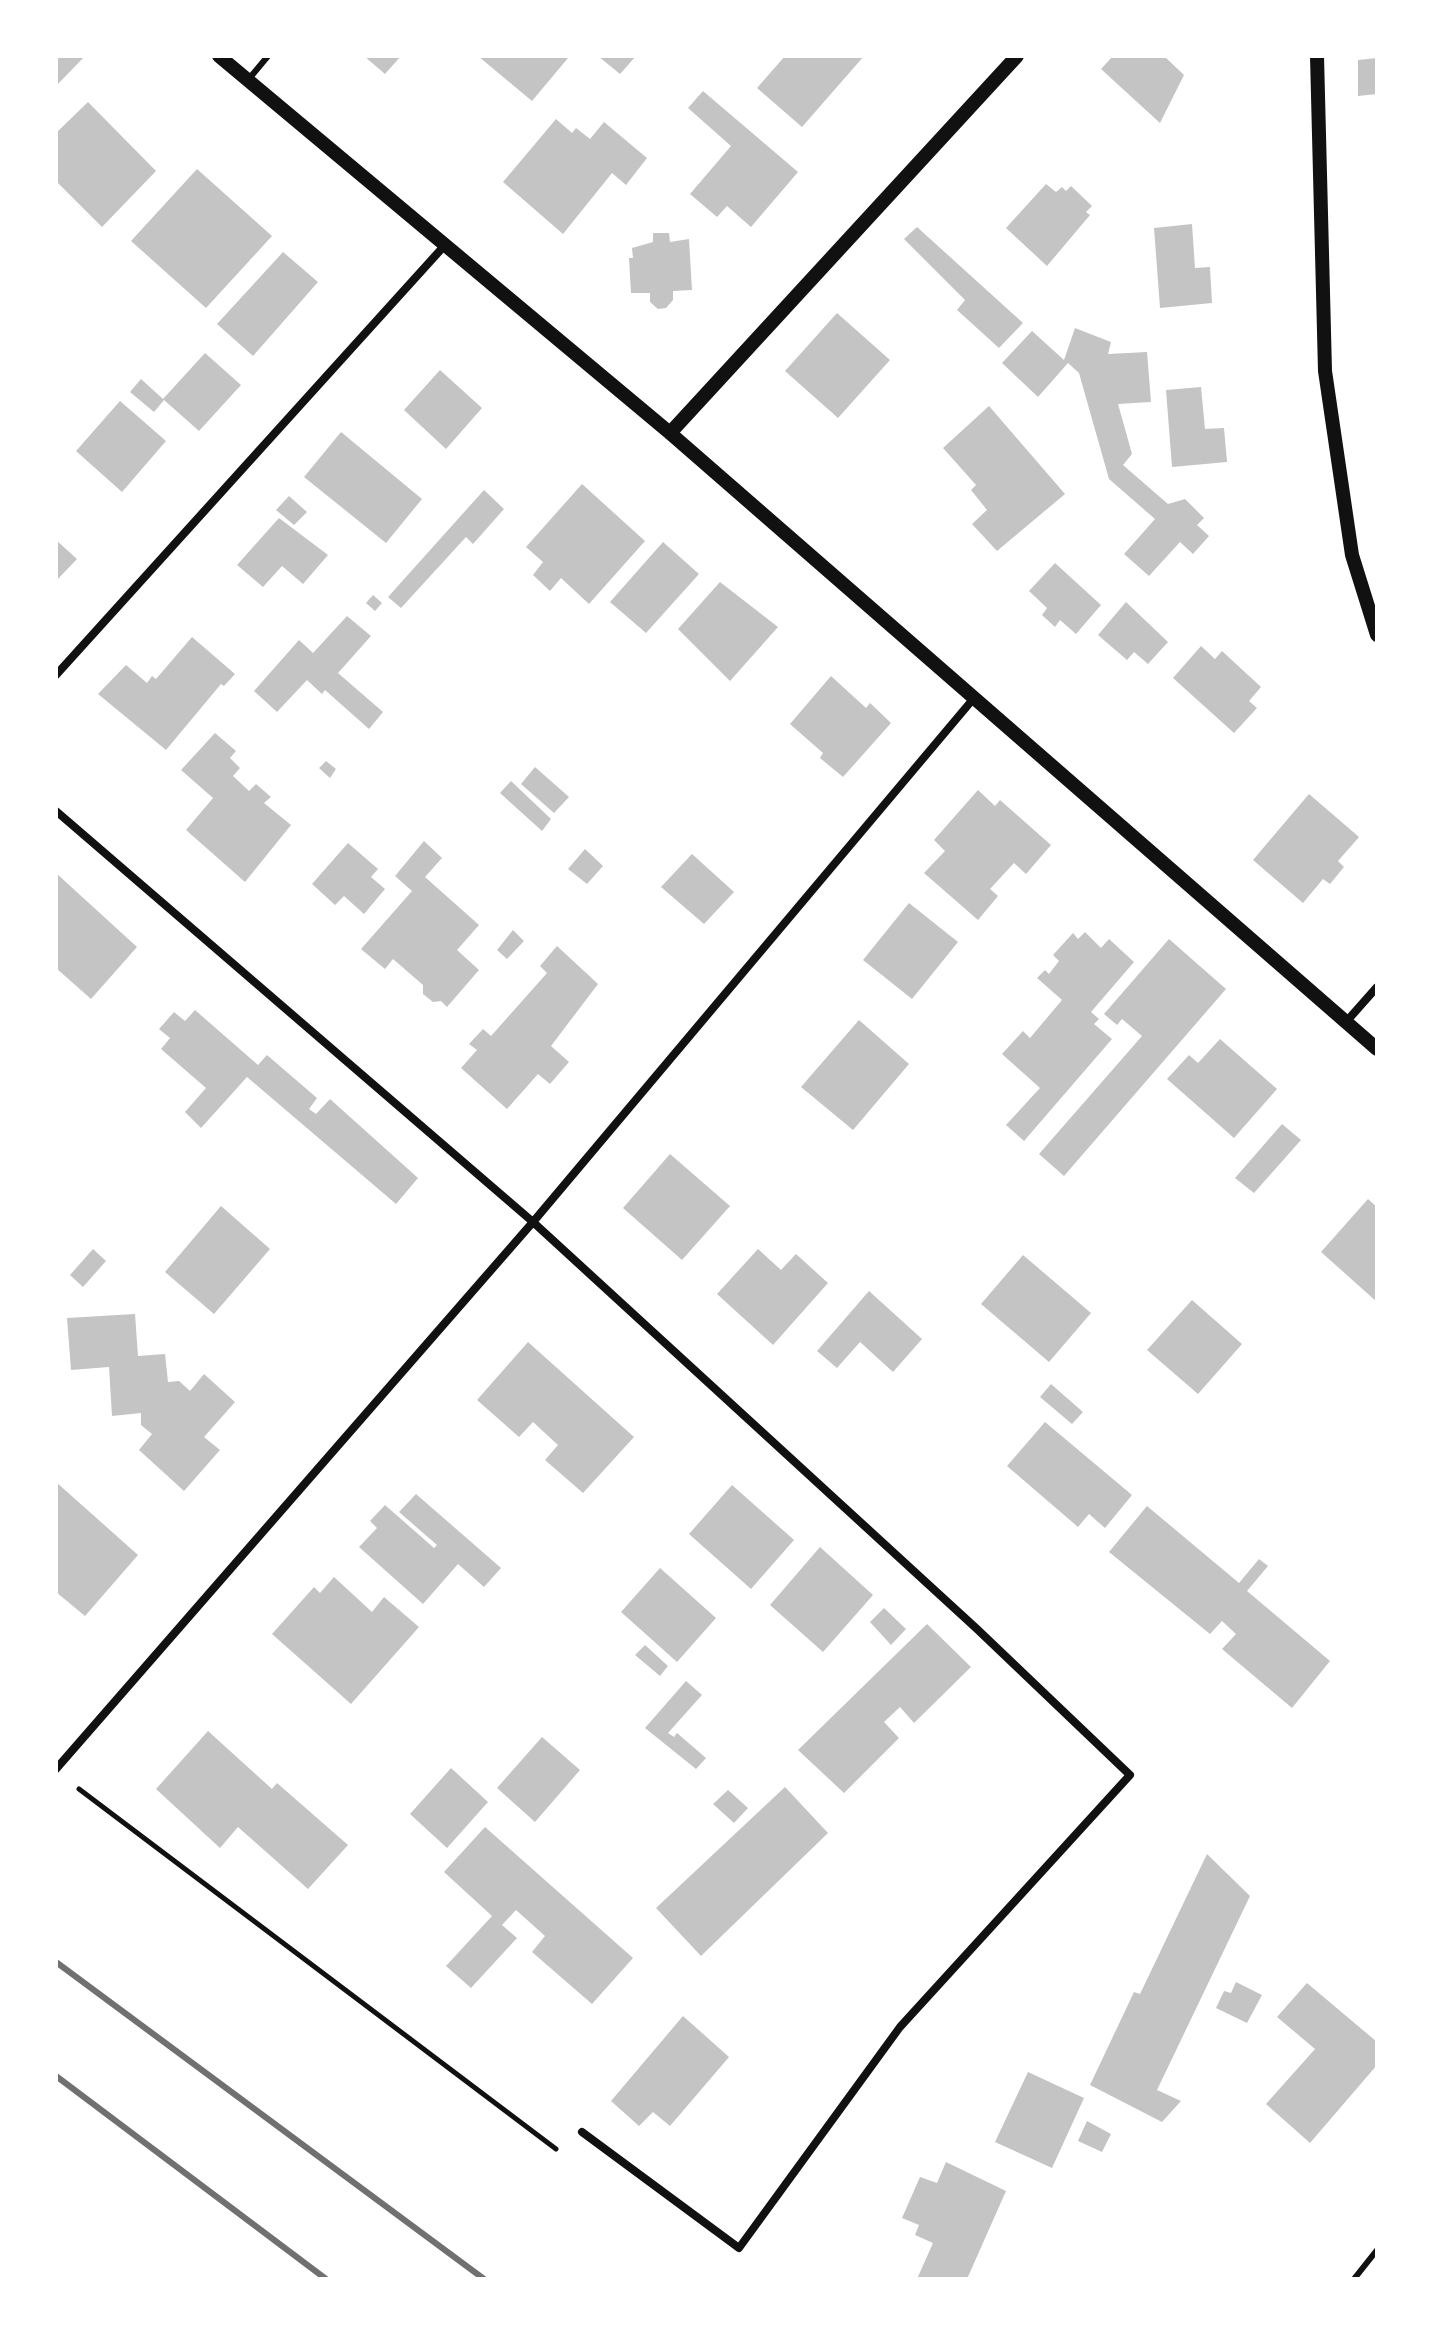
<!DOCTYPE html>
<html>
<head>
<meta charset="utf-8">
<style>
	body { margin:0 }
	#map { position:relative; width:1433px; height:2335px; overflow:hidden; background:#fff; font-family:Rubik,sans-serif }
	canvas { display:block }
	.frame { position:absolute; inset:0; border:58px solid #fff; pointer-events:none }
</style>
</head>
<body>
<div id="map">
<canvas width="1433" height="2335"></canvas>
<div class="frame"></div>
</div>
<script>
const context = document.querySelector('canvas').getContext('2d');
context.lineJoin = 'round';
function fillPath(path, color) { context.fillStyle = color; context.fill(path, 'evenodd'); }
function trace(path, color, width, dash) { context.strokeStyle = color; context.lineWidth = width; context.lineCap = dash ? 'butt' : 'round'; context.setLineDash(dash || []); context.stroke(path); }
fillPath(new Path2D(`
	M56,56H85L56,86Z
	M364,56H401L385,74Z
	M478,56H566L568,58L532,101Z
	M598,56H636L620,74Z
	M785,56H864L802,127L757,88Z
	M1113,56H1164L1184,75L1160,123L1101,69Z
	M1377,58V94L1358,96V60Z
	M703,91L798,172L751,227L727,206L717,217L690,194L731,146L688,108Z
	M88,102L156,171L102,227L56,181V133Z
	M556,119L572,133L576,128L590,139L604,122L647,158L626,185L612,173L563,234L503,182Z
	M197,169L272,236L206,308L131,241Z
	M1046,184L1056,192L1062,187L1066,191L1071,186L1092,206L1086,212L1090,215L1047,266L1006,228Z
	M1192,224L1195,268L1210,267L1212,303L1160,308L1154,228Z
	M917,227L1023,323L999,348L957,310L965,300L904,239Z
	M653,233H669L670,242L689,239L692,290L673,291V300L666,308L658,309L650,302V293H631L629,258H633L632,248L653,242Z
	M283,252L318,282L253,356L217,324Z
	M837,313L890,360L838,418L785,371Z
	M1075,328L1111,342L1108,354L1147,352L1151,402L1118,404L1132,454L1123,465L1168,504L1185,499L1204,518L1197,525L1209,536L1193,554L1180,542L1149,576L1124,554L1155,519L1109,479L1079,373L1068,363L1038,397L1002,363L1032,331L1064,360Z
	M205,353L241,385L199,431L164,400L154,412L130,392L141,379L163,399Z
	M440,370L482,408L446,449L404,410Z
	M1201,387L1205,429L1224,428L1227,462L1172,467L1166,390Z
	M120,401L166,441L122,492L76,451Z
	M989,406L1065,494L997,551L972,524L987,510L971,490L976,485L943,448Z
	M341,432L422,499L386,543L304,477Z
	M582,484L645,541L589,604L561,578L550,591L533,575L543,562L526,547Z
	M484,490L504,509L473,544L466,537L401,608L388,597Z
	M289,496L307,512L294,525L276,510Z
	M279,518L328,555L303,584L282,566L263,587L237,565Z
	M56,540L77,559L56,581Z
	M663,542L699,574L646,633L610,602Z
	M1055,563L1101,605L1076,634L1060,620L1055,627L1042,615L1047,608L1029,591Z
	M720,582L778,627L730,681L678,629Z
	M373,595L382,603L375,611L366,603Z
	M1126,602L1168,642L1148,664L1134,652L1127,660L1098,635Z
	M347,616L371,636L338,673L383,712L369,729L325,690L322,694L307,680L277,712L254,691L299,640L313,653Z
	M192,637L235,674L224,686L221,684L166,750L98,694L126,665L147,683L152,676L156,679Z
	M1201,646L1215,659L1222,651L1261,687L1249,701L1257,708L1234,733L1173,678Z
	M831,676L866,708L870,703L891,723L843,777L820,758L823,753L790,724Z
	M215,733L236,751L230,758L240,768L233,776L249,791L256,784L271,797L264,803L291,825L245,882L186,830L213,798L181,770Z
	M326,761L336,769L330,778L319,768Z
	M535,767L569,797L554,813L521,784Z
	M511,781L551,819L542,831L500,793Z
	M978,790L995,806L1000,800L1051,845L1026,874L1014,863L990,889L998,896L978,920L924,873L945,851L934,840Z
	M1309,794L1359,837L1338,861L1344,867L1330,884L1323,879L1303,903L1253,860Z
	M424,841L442,858L425,877L479,925L457,950L479,970L447,1007L441,1001L433,1002L423,994V985L393,959L385,969L361,949L412,891L395,876Z
	M348,843L378,869L371,877L385,889L364,914L344,896L335,905L312,884Z
	M585,849L603,866L587,884L568,869Z
	M692,854L734,892L704,924L661,887Z
	M56,873L137,947L91,999L56,968Z
	M909,903L958,942L912,999L863,960Z
	M513,930L524,941L507,959L497,950Z
	M1085,932L1101,948L1109,939L1134,962L1091,1012L1099,1019L1094,1024L1112,1039L1024,1141L1006,1125L1040,1088L1002,1054L1023,1031L1030,1038L1062,1000L1037,978L1045,970L1049,974L1059,961L1053,955L1073,933L1078,939Z
	M1169,939L1226,989L1064,1176L1039,1154L1142,1036L1122,1019L1117,1025L1104,1014Z
	M557,946L598,984L551,1046L569,1062L550,1084L538,1074L507,1109L461,1068L477,1050L469,1044L483,1029L491,1036L547,973L540,966Z
	M195,1010L258,1065L267,1055L317,1098L309,1109L316,1114L330,1099L418,1178L396,1204L247,1077L201,1128L185,1112L206,1088L161,1049L170,1038L159,1029L174,1012L185,1021Z
	M859,1020L909,1064L853,1130L801,1087Z
	M1220,1039L1277,1089L1234,1138L1167,1079L1189,1055L1198,1063Z
	M1282,1124L1301,1140L1254,1193L1235,1178Z
	M670,1154L730,1206L682,1260L623,1208Z
	M1368,1199L1377,1207V1302L1321,1252Z
	M221,1206L270,1249L214,1314L165,1272Z
	M93,1249L106,1261L83,1287L70,1275Z
	M758,1249L781,1270L796,1254L828,1283L773,1345L717,1294Z
	M1023,1255L1091,1313L1049,1362L981,1304Z
	M869,1291L922,1339L893,1372L860,1342L837,1368L817,1351Z
	M1192,1300L1242,1344L1198,1394L1147,1350Z
	M135,1314L138,1356L165,1354L168,1382L179,1381L190,1391L204,1374L235,1402L204,1437L220,1450L184,1491L139,1450L152,1434L141,1425V1413L112,1416L109,1367L71,1370L67,1318Z
	M528,1342L634,1437L583,1493L545,1460L558,1445L533,1422L519,1437L477,1400Z
	M1051,1384L1083,1412L1072,1424L1040,1397Z
	M1045,1422L1132,1495L1105,1528L1089,1514L1078,1527L1007,1466Z
	M56,1482L138,1555L85,1616L56,1592Z
	M732,1485L794,1540L751,1589L689,1534Z
	M416,1494L501,1568L484,1587L458,1564L423,1604L359,1547L377,1528L370,1521L385,1505L434,1548L437,1545L399,1512Z
	M1147,1506L1239,1583L1259,1559L1268,1566L1247,1591L1330,1661L1292,1708L1222,1649L1236,1634L1222,1621L1210,1634L1109,1552Z
	M820,1547L873,1595L823,1652L770,1605Z
	M660,1568L716,1618L677,1662L621,1612Z
	M334,1577L372,1612L384,1597L419,1627L351,1704L272,1634L314,1587L320,1593Z
	M884,1608L906,1629L891,1645L870,1622Z
	M927,1624L971,1667L914,1723L900,1707L884,1722L899,1738L844,1793L798,1750Z
	M645,1645L668,1666L660,1676L635,1655Z
	M686,1681L702,1695L668,1733L674,1737L677,1733L706,1758L696,1769L645,1728Z
	M208,1731L272,1789L277,1783L348,1845L308,1889L238,1827L220,1848L156,1789Z
	M542,1737L580,1770L535,1822L497,1788Z
	M451,1768L488,1802L447,1848L410,1814Z
	M785,1787L828,1833L701,1956L656,1908Z
	M728,1790L748,1808L734,1823L713,1804Z
	M485,1827L633,1958L592,2004L532,1952L545,1936L516,1910L502,1925L517,1938L471,1988L446,1966L492,1916L444,1872Z
	M1207,1854L1250,1896L1157,2090L1181,2101L1162,2122L1090,2085L1134,1992L1140,1994Z
	M1236,1982L1262,1995L1247,2023L1216,2008L1224,1991L1231,1993Z
	M1307,1983L1377,2042V2065L1310,2143L1266,2104L1315,2049L1277,2017Z
	M683,2016L729,2057L670,2126L653,2112L639,2126L611,2101Z
	M1028,2072L1084,2098L1052,2168L995,2142Z
	M1087,2121L1111,2134L1102,2152L1078,2141Z
	M946,2162L1006,2191L967,2279H917L933,2243L915,2235L919,2225L902,2218L920,2177L937,2183Z`), '#c4c4c4');
trace(new Path2D(`
	M79,1789L556,2149`), '#111', 5);
trace(new Path2D(`
	M248,80L268,56
	M1354,2279L1377,2250`), '#111', 6);
trace(new Path2D(`
	M56,675L445,245
	M56,811L533,1222L977,1629L1130,1775L900,2027L739,2248L582,2132
	M1346,1022L1377,987
	M56,1769L533,1222L974,698`), '#111', 8);
trace(new Path2D(`
	M219,56L670,433L1377,1049
	M1317,56L1325,371L1352,555L1377,635
	M670,433L1017,56`), '#111', 14);
trace(new Path2D(`
	M56,1962L484,2279
	M56,2076L326,2279`), '#707070', 6);
</script>
</body>
</html>
